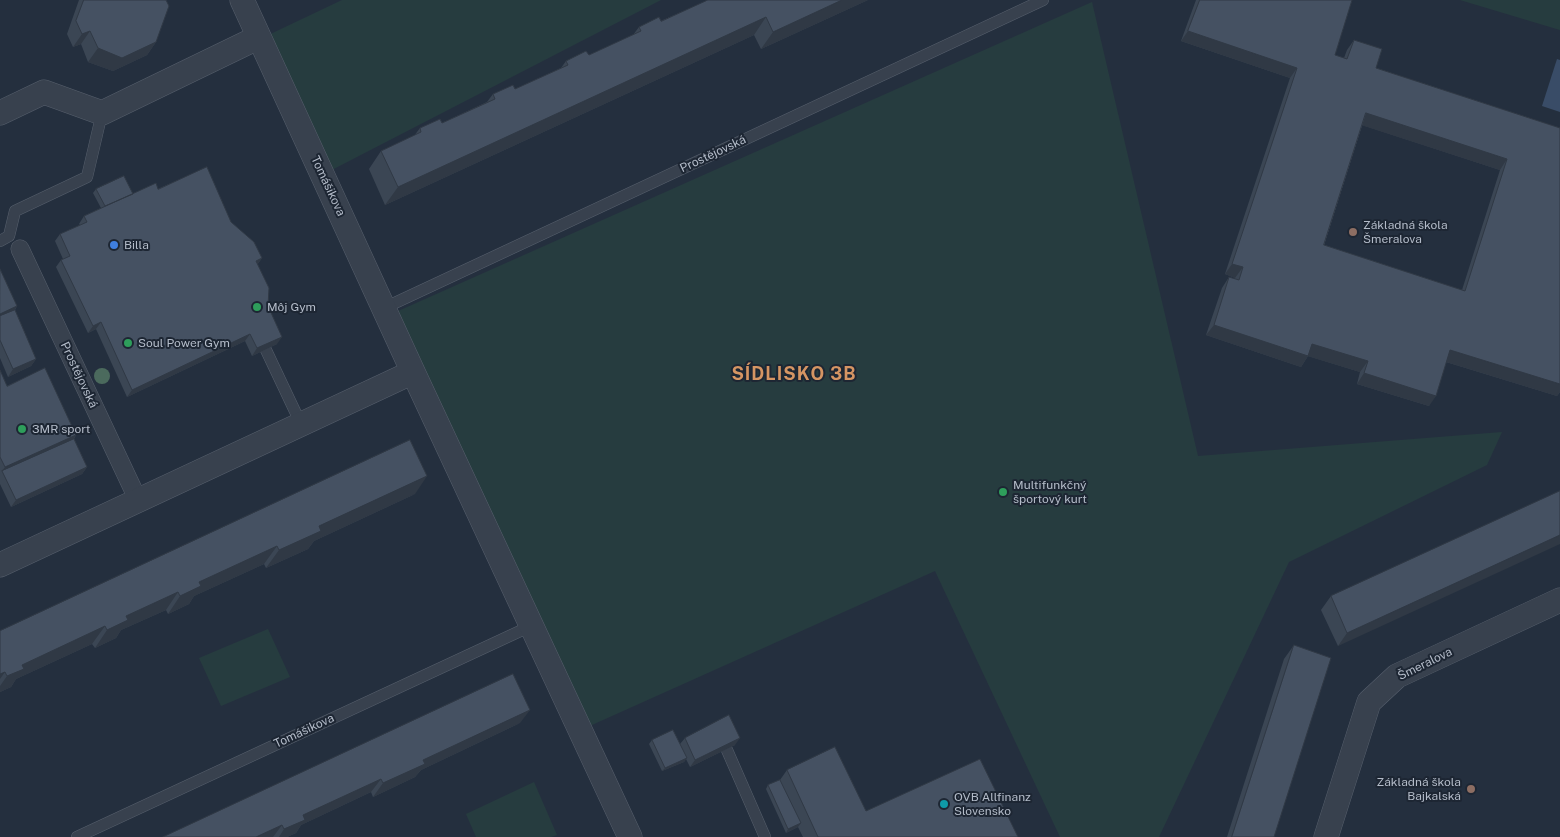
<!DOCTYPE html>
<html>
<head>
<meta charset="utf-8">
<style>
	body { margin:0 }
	canvas { display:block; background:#242f3e }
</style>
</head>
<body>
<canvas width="1560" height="837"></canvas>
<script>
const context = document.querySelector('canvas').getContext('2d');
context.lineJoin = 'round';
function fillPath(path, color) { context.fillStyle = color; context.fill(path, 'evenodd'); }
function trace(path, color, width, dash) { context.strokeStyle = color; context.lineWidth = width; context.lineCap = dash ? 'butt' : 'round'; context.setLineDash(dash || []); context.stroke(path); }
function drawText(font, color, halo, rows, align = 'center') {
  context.font = font + ' "Public Sans",sans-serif'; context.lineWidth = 4; context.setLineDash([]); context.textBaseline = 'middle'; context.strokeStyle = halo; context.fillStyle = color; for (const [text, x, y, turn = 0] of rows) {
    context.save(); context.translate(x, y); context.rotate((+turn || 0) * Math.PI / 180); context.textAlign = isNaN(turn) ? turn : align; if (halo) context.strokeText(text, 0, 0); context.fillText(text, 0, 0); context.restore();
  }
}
fillPath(new Path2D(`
	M342,0H661L324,174L262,38Z
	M1460,0H1560V30Z
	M1092,2L1198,456L1502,432L1487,465L1289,562L1159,837H1060L935,571L583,729L387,316Z
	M268,629L290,677L221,706L199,658Z
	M534,782L557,835L551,837H476L466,814Z`), '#263c3f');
fillPath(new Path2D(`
	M1557,59L1560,60V112L1542,106Z`), '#394c67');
const service = new Path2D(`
	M0,241L9,236L15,211L87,177L102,113
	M384,308L1043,0
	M266,350L301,424
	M727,750L765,837
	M77,837L531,626`);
const pedestrian = new Path2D(`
	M20,249L138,500`);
const minor = new Path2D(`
	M242,0L413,372L630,837
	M0,113L44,92L102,113L259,37
	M0,565L413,372
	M1326,837L1369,702L1397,676L1560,600`);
trace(service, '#565f6c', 12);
trace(pedestrian, '#565f6c', 19);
trace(minor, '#565f6c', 25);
trace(service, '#38414e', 11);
trace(pedestrian, '#38414e', 18);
trace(minor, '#38414e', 24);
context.fillStyle = '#4b6a5d';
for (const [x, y] of [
	[102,376]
]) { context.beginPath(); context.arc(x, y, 8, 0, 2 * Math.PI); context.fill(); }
fillPath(new Path2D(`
	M79,0H166L156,42L147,55L113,71L88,62L81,44L73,47L67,34Z
	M868,0L761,49L754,35L385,205L369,169L381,151L414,136L420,128L442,123L487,102L493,94L515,89L561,68L566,61L589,55L633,35L639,27L661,21Z
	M1196,0H1352L1335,55L1344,58L1347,50L1354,40L1376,68L1560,128V392L1557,396L1446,362L1429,406L1357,384L1360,372L1308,356L1301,367L1206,335L1222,288L1229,277L1235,279V278L1225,274L1290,78L1181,41ZM1362,125L1500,170L1462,290L1324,245Z
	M96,189L133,194L158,189L231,222L262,258L257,265L277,344L252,356L245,341L127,397L96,329L88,333L56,267L61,260L63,259L55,241L60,234L80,225L79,224L84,216L101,208L93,193Z
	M0,269L17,306L15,310L36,359L31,366L8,377L0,358Z
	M0,370L7,386L76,435L74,439L87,467L82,474L11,507L0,484Z
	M1560,491L1338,646L1321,610L1331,596Z
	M415,494L314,541L308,549L266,568L264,564L194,596L189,604L168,614L166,610L121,630L116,638L95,648L92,644L16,679L11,687L0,692V631Z
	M1294,645L1274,837H1227L1284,659Z
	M520,723L421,770L415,777L373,797L371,792L301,825L296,833L287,837H163Z
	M685,738L735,745L690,767L686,759L684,762L662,771L649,744L652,740L680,744Z
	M787,770L866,811L1018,837H803L798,827L786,833L766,789L768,785L780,780Z`), '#3b4654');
fillPath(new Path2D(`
	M842,0H868L761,49L773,32Z
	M766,17L754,35L385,205L398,187Z
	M90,31L81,44L73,47L82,34Z
	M1188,31L1297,68L1290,78L1181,41Z
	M156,42L147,55L113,71L88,62L98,48Z
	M1366,113L1507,159L1500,170L1358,124Z
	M262,258L257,265L256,261Z
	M1232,264L1243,267L1235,278L1225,274Z
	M17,306L10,317L0,321V314Z
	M101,322L96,329L88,333L93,326Z
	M1214,325L1308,356L1301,367L1206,335Z
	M250,334L245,341L127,397L132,390Z
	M282,337L277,344L252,356L257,348Z
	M1312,344L1368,361L1360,372L1304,355Z
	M1450,350L1560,384V392L1557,396L1443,361Z
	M36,359L31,366L8,377L13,369Z
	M1364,373L1436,396L1429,406L1357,384Z
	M76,435L69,446L2,471L5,467Z
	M87,467L82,474L11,507L16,500Z
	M427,476L415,494L314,541L308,549L266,568L279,550L319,526Z
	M1560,535V544L1338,646L1347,633Z
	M277,546L264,564L194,596L189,604L168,614L180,596L199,582Z
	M178,592L166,610L121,630L116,638L95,648L107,630L126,616Z
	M105,626L92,644L16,679L11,687L0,692V686L7,676L22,665Z
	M5,672L0,679V674Z
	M530,710L520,723L421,770L415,777L373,797L383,783L423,760Z
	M740,738L735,745L690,767L695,760Z
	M687,758L684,762L662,771L665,768Z
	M381,779L371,792L301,825L296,833L287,837H279L284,829L303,815Z
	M801,823L798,827L786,833L788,829Z
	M282,825L273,837H256Z`), '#303945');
const building = new Path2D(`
	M84,0H166L169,6L156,42L122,58L98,48L90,31L82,34L76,21Z
	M708,0H842L773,32L766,17L398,187L381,151L421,132L420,128L440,119L442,123L495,99L493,94L513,85L515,89L568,65L566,61L586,51L589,55L641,31L639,27L659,17L661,21Z
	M1200,0H1352L1335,55L1347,59L1354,40L1382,49L1376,68L1560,128V384L1450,350L1436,396L1364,373L1368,361L1312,344L1308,356L1214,325L1229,277L1239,280L1243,267L1232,264L1297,68L1188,31ZM1366,113L1507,159L1465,291L1324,245Z
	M207,167L231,222L254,242L262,258L256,261L269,288L268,306L282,337L257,348L250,334L132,390L101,322L93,326L61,260L70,256L60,234L87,222L84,216L156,183L158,189Z
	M124,176L133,194L105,206L96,189Z
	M0,269L17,306L0,314Z
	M15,310L36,359L13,369L0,340V316Z
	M45,368L76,435L5,467L0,457V370L7,386Z
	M74,439L87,467L16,500L2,471Z
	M410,440L427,476L319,526L321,531L279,550L277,546L199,582L201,586L180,596L178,592L126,616L128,620L107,630L105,626L22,665L24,669L7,676L5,672L0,674V631Z
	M1560,491V535L1347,633L1331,596Z
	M1294,645L1331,658L1274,837H1232Z
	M513,674L530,710L423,760L425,764L383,783L381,779L303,815L305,820L284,829L282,825L256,837H163Z
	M729,715L740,738L695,760L685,738Z
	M673,730L687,758L665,768L652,740Z
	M835,747L866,811L980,759L1018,837H818L787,770Z
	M780,780L801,823L788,829L768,785Z`);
fillPath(building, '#455162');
trace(building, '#303945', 1);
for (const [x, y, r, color] of [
	[1353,232,5,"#8d6e63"],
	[114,245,5,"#3f7fe0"],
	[257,307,5,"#2e9e5b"],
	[128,343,5,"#2e9e5b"],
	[22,429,5,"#2e9e5b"],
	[1003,492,5,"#2e9e5b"],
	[1471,789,5,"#8d6e63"],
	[944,804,5,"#0f9aa8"]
]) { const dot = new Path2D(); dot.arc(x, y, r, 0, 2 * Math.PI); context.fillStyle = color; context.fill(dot); trace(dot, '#1d2633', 2); }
drawText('12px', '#b4bcc9', '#1d2633', [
	["Prostějovská",713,154,-25],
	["Tomášikova",328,186,65],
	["Prostějovská",79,375,65],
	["Šmeralova",1425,664,-26],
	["Tomášikova",304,731,-25]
]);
drawText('12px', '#b4bcc9', '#1d2633', [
	["Základná škola",1363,225],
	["Šmeralova",1363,239],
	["Billa",124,245],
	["Môj Gym",267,307],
	["Soul Power Gym",138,343],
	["3MR sport",32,429],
	["Multifunkčný",1013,485],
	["športový kurt",1013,499],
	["Základná škola",1461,782,"right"],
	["Bajkalská",1461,796,"right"],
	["OVB Allfinanz",954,797],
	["Slovensko",954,811]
], 'left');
context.letterSpacing = '1px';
drawText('bold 18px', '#d59563', '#1d2633', [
	["SÍDLISKO 3B",794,374]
]);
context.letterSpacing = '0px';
</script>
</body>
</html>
